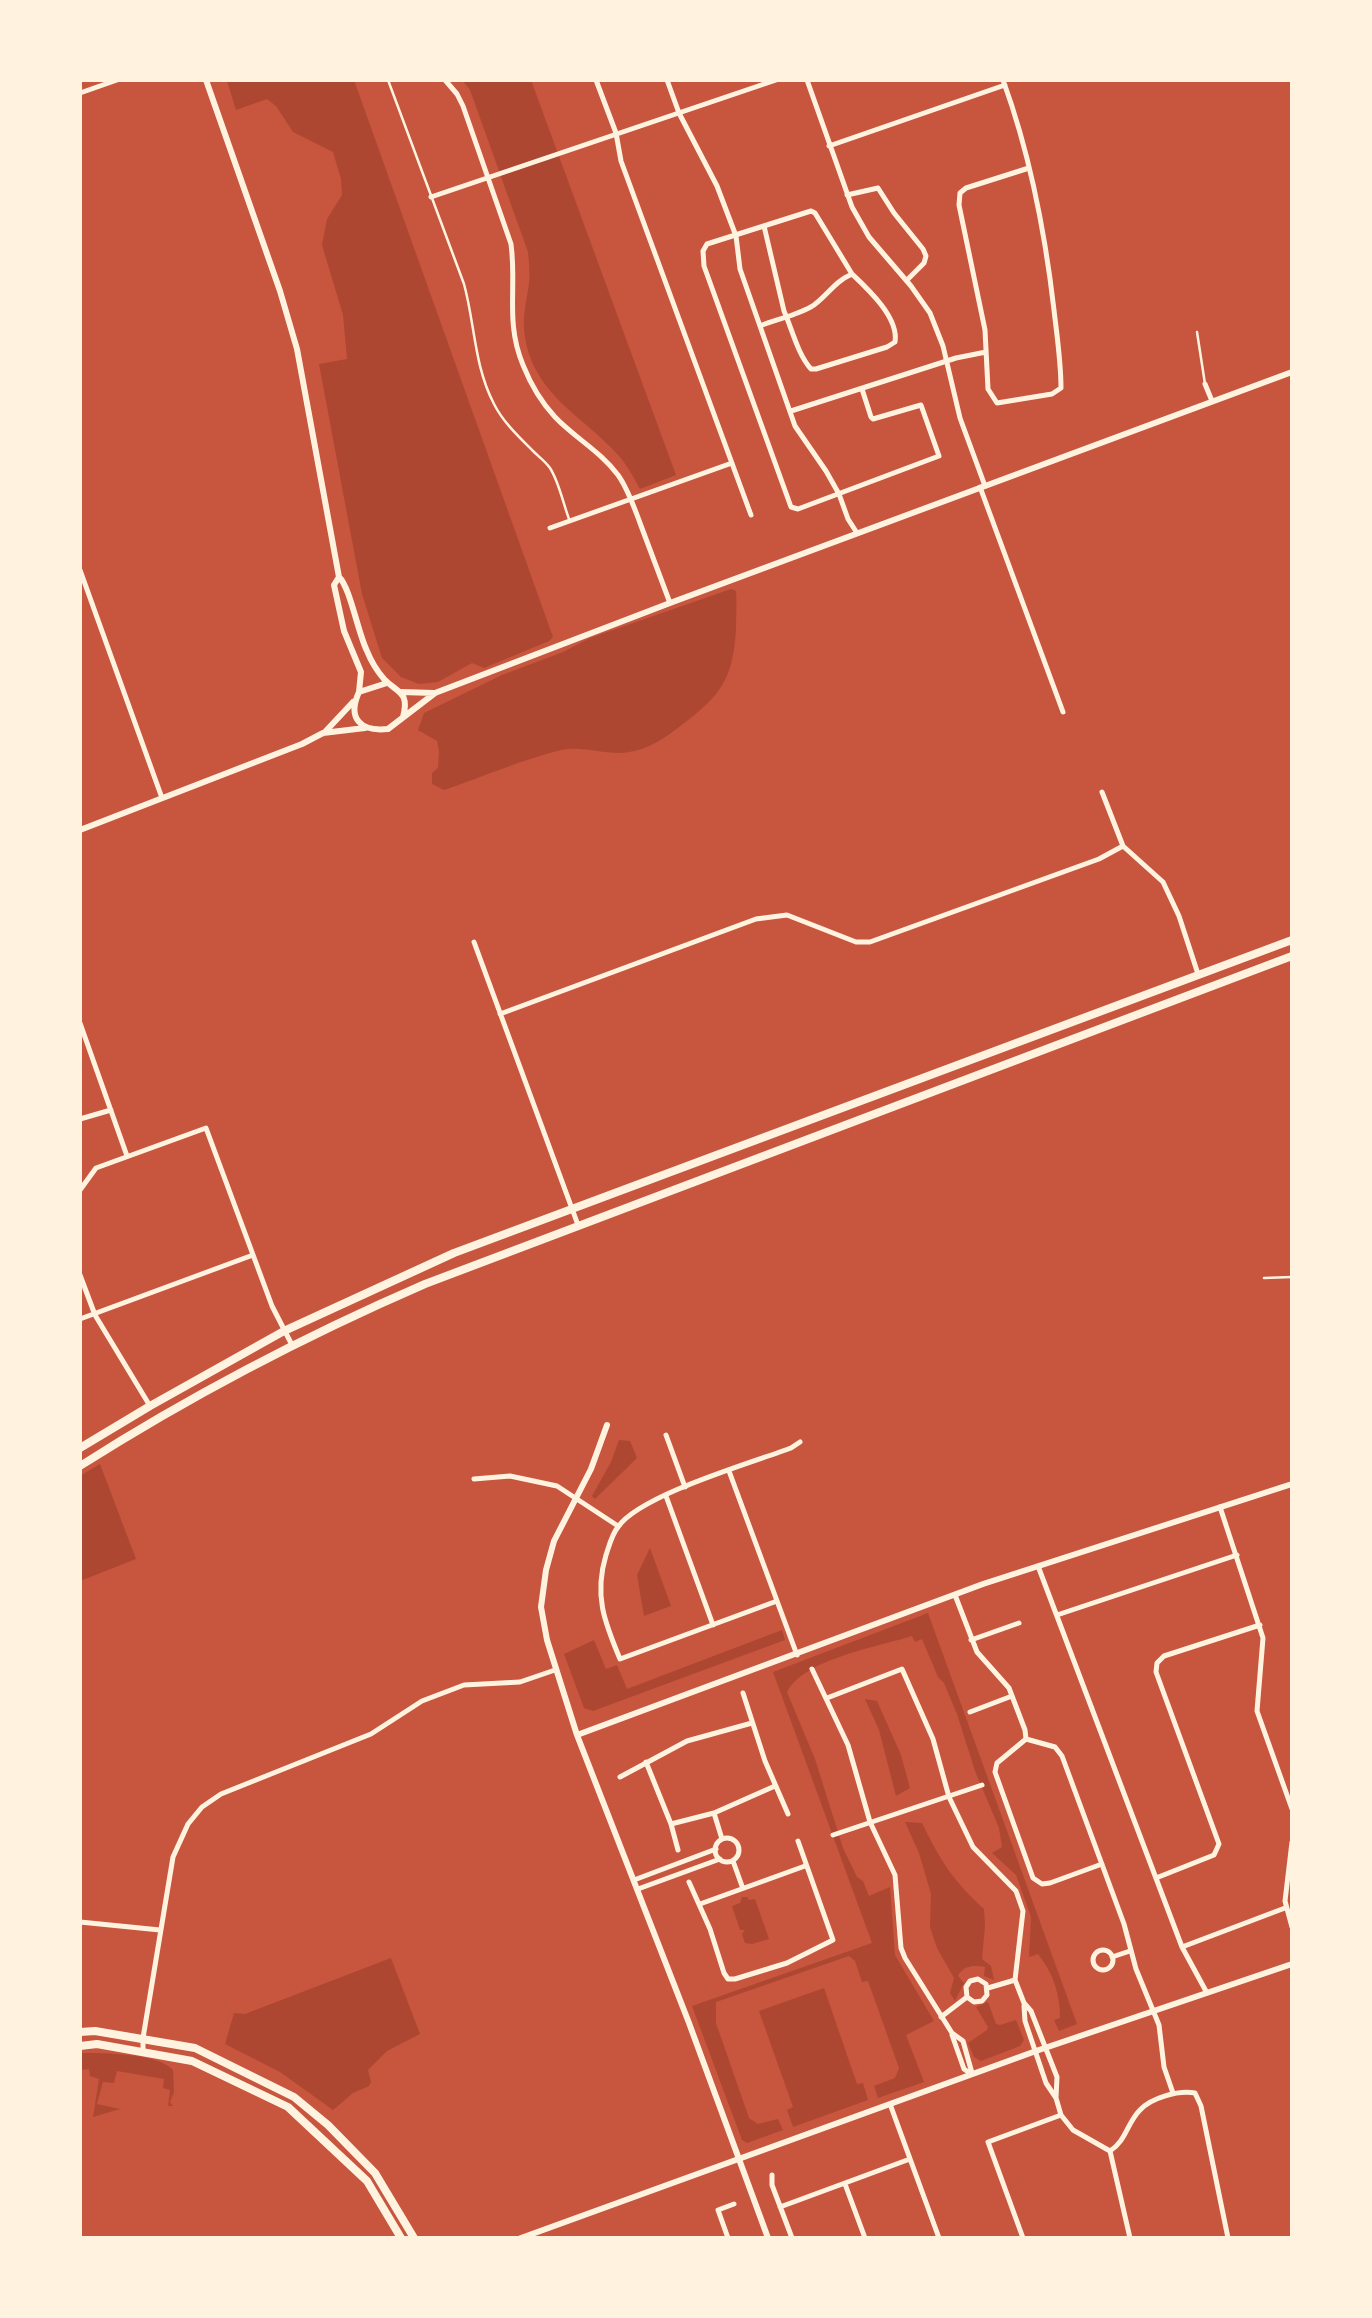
<!DOCTYPE html>
<html>
<head>
<meta charset="utf-8">
<style>
	body { margin:0 }
	#map { position:relative; width:1372px; height:2318px; overflow:hidden; background:#c8553d; font-family:"PT Serif",serif }
	canvas { display:block }
	.frame { position:absolute; inset:0; border:82px solid #fff3e0; pointer-events:none }
</style>
</head>
<body>
<div id="map">
<canvas width="1372" height="2318"></canvas>
<div class="frame"></div>
</div>
<script>
const context = document.querySelector('canvas').getContext('2d');
context.lineJoin = 'round';
function fillPath(path, color) { context.fillStyle = color; context.fill(path, 'evenodd'); }
function trace(path, color, width, dash) { context.strokeStyle = color; context.lineWidth = width; context.lineCap = dash ? 'butt' : 'round'; context.setLineDash(dash || []); context.stroke(path); }
fillPath(new Path2D(`
	M230,80H354L553,637L549,641L484,668L472,663L438,682L419,684L401,677L382,658L362,594L319,364L347,359L343,315L322,245L327,219L342,195L341,179L333,152L293,132L276,106L267,99L236,110L227,81Z
	M462,80H531L676,475L640,489C634,478 627,465 619,456C582,414 530,394 524,329C523,313 527,299 529,283C530,273 529,262 528,252L470,90Z
	M731,589L736,591C737,604 736,617 736,629C733,679 721,695 683,724C666,737 650,749 629,752C607,756 584,745 561,750C521,760 482,777 444,790L432,784V773L438,768L439,751L437,741L418,730L424,713L502,675L563,652L590,638Z
	M619,1440L630,1441L637,1458L595,1499L592,1496L611,1462Z
	M100,1464L136,1559L80,1581V1476Z
	M650,1548L671,1606L644,1616L637,1575Z
	M928,1613L1077,2024L1059,2031L1054,2020L1060,2018C1060,1993 1053,1973 1038,1954L1029,1957L1031,1917L1016,1875L992,1853L1002,1847L999,1828L975,1771L957,1714L944,1683L938,1677L922,1639L915,1642L912,1636C877,1647 804,1659 787,1692L815,1759L843,1848L857,1877L863,1881L869,1896L890,1887L895,1955L934,2021L906,2035L924,2082L878,2098L874,2086L895,2078L899,2068L868,1981L862,1982L855,1961L849,1956L716,2002V2023L749,2118L758,2124L778,2119L783,2130L747,2143L742,2140L692,2006L872,1943L773,1672Z
	M782,1630L785,1640L593,1711L584,1708L564,1654L594,1640L606,1669L617,1665L627,1689Z
	M865,1699L877,1701L901,1755L910,1788L896,1796L879,1730Z
	M905,1822L922,1823C940,1860 953,1881 984,1909L985,1926L982,1959L991,1966L994,1980L984,1976L985,1967C975,1965 963,1965 958,1976L964,1983L955,2001L950,1993L954,1978L937,1948L930,1927L931,1894L919,1853Z
	M742,1897H747L749,1900L755,1899L769,1939L752,1944L745,1943L742,1934L745,1930H740L732,1906L740,1903Z
	M391,1958L420,2034L387,2051L368,2070L371,2082L369,2086L353,2093L333,2110L280,2072L225,2044L234,2013L245,2014Z
	M824,1988L857,2084L863,2083L868,2100L793,2127L787,2110L793,2107L759,2011Z
	M988,2002L996,2024L1000,2025L1016,2020L1024,2040L1020,2046L981,2061L974,2057L968,2043L987,2030L988,2027L976,2007Z
	M80,2053C103,2053 158,2053 173,2070L174,2092L170,2102L173,2106H168L170,2090L163,2088L164,2079L117,2071L114,2083L103,2082L97,2104L120,2109L93,2117L99,2079L90,2076L89,2069L80,2070Z`), '#ae4732');
trace(new Path2D(`
	M388,80L464,284C475,324 474,366 494,404C503,422 519,437 533,451C538,456 546,462 550,468C559,482 563,503 569,519
	M1197,332L1205,384
	M1264,1278L1292,1277`), '#fff3e0', 2.5);
trace(new Path2D(`
	M445,80L457,94L463,106L511,244C517,288 505,322 523,365C531,385 541,402 555,417C575,438 600,451 618,475C628,489 634,507 640,523C650,550 660,576 670,603
	M596,80L616,133L621,161L751,515
	M667,80L679,113L717,186L736,236L740,269L795,426L826,471L839,494L848,519L857,533
	M807,80L852,207L869,237L911,286L930,313L943,346L960,418L985,486
	M1003,80C1030,154 1045,232 1054,310C1057,336 1061,362 1061,388L1052,394L997,403L988,389L985,330L959,205L960,193L966,188L1029,168
	M80,93L117,80
	M829,146L1005,85
	M847,195L878,188L894,213L923,249L926,256L924,263L907,280
	M431,197L776,80
	M852,274L815,213L811,211L707,244L703,251L704,266L791,507L798,509L939,456L921,405L873,419L871,417L862,389
	M760,326C777,319 799,315 814,305C829,294 834,282 852,274C869,290 899,318 895,342L887,347L816,369H811C798,355 792,329 784,311L764,226
	M1205,384L1212,401
	M791,411L956,358L986,352
	M980,487L1063,712
	M550,528L732,463
	M80,570L162,798
	M1102,792L1123,846L1163,882L1179,916L1198,974
	M474,942L578,1225
	M500,1014L756,919L787,915L856,942H870L1099,859L1123,846
	M80,1023L127,1156
	M80,1119L111,1110
	M80,1190L96,1168L206,1128L272,1306L292,1345
	M80,1275L95,1315L150,1406
	M80,1319L253,1255
	M666,1435L685,1487
	M729,1471L797,1655
	M474,1479L510,1476L557,1486L618,1526
	M666,1496L713,1625
	M1220,1507L1263,1638L1257,1711L1292,1809
	M1038,1566L1182,1947L1207,1993
	M955,1595L977,1652L1009,1688L1025,1730L1026,1739
	M777,1601L620,1659C604,1621 594,1595 606,1555C609,1546 612,1534 618,1527C640,1495 751,1463 791,1448L800,1442
	M1057,1615L1237,1555
	M971,1640L1019,1623
	M812,1669L848,1745L870,1822L895,1875L901,1948L905,1958L952,2033L963,2041L972,2073
	M743,1693L765,1761L788,1814
	M827,1698L902,1669L933,1739L949,1797L973,1847L1016,1891L1023,1911L1015,1980L1024,2003L1031,2011L1057,2077L1056,2098
	M970,1712L1012,1696
	M1026,1739L1055,1747L1062,1756L1124,1924L1136,1969L1159,2025L1164,2067L1173,2093
	M1026,1739L997,1763L995,1772L1033,1878L1042,1884L1050,1883L1102,1864
	M646,1762L671,1824L678,1850
	M620,1777L687,1741L752,1723
	M714,1813L722,1839
	M671,1824L714,1813L775,1786
	M833,1835L982,1785
	M715 1850a12 12 0 1 1 24 0a12 12 0 1 1-24 0Z
	M1292,1842L1285,1901L1292,1927
	M733,1861L742,1886
	M1156,1878L1214,1855L1219,1844L1156,1672L1157,1663L1164,1656L1260,1625
	M634,1880L716,1849
	M689,1882L710,1929L724,1973L728,1979H735L787,1963L833,1940L798,1841
	M638,1889L720,1859
	M700,1904L805,1866
	M80,1922L160,1930
	M1182,1947L1285,1908
	M1093 1960a10 10 0 1 1 20 0a10 10 0 1 1-20 0Z
	M1112,1957L1130,1951
	M988,1988L1015,1980
	M1024,2006L1025,2021L1046,2083L1056,2098L1061,2115L1073,2130L1110,2151L1130,2238
	M941,2017L967,1997L966,1987L970,1981L978,1979L986,1984L987,1995L982,2001L974,2002L967,1997
	M952,2035L964,2069L971,2074
	M143,2051V2038L173,1857L188,1824L202,1807L221,1794L371,1734L422,1701L464,1685L520,1682L555,1670
	M890,2104L939,2238
	M1110,2151C1126,2141 1127,2123 1140,2110C1151,2098 1178,2090 1195,2093L1201,2106L1228,2238
	M772,2175V2185L792,2238
	M845,2184L865,2238
	M780,2207L910,2159
	M728,2238L718,2210L734,2204
	M1023,2238L988,2142L1061,2115`), '#fff3e0', 5);
trace(new Path2D(`
	M206,80L280,291L297,349L339,577C350,587 358,633 367,651C371,661 377,671 384,679C397,693 410,691 403,717
	M339,577L334,585L344,631L361,672L359,692
	M387,683L359,692C347,718 360,732 388,729L435,693L670,603L1292,372
	M401,692L434,693
	M324,733L353,702
	M80,830L302,744L323,733L365,728
	M607,1425L591,1469L554,1541L546,1570L541,1607L547,1640L577,1735L689,2023L768,2238
	M577,1735L983,1584L1292,1484
	M521,2238L1036,2051L1292,1964`), '#fff3e0', 6);
trace(new Path2D(`
	M80,1448L150,1406L284,1331L454,1253L1292,940
	M80,1466C190,1396 305,1336 425,1284L1292,956
	M80,2032L95,2031L195,2048L294,2097L328,2125L375,2173L414,2238
	M80,2046L97,2044L192,2061L288,2107L367,2181L401,2238`), '#fff3e0', 8);
</script>
</body>
</html>
